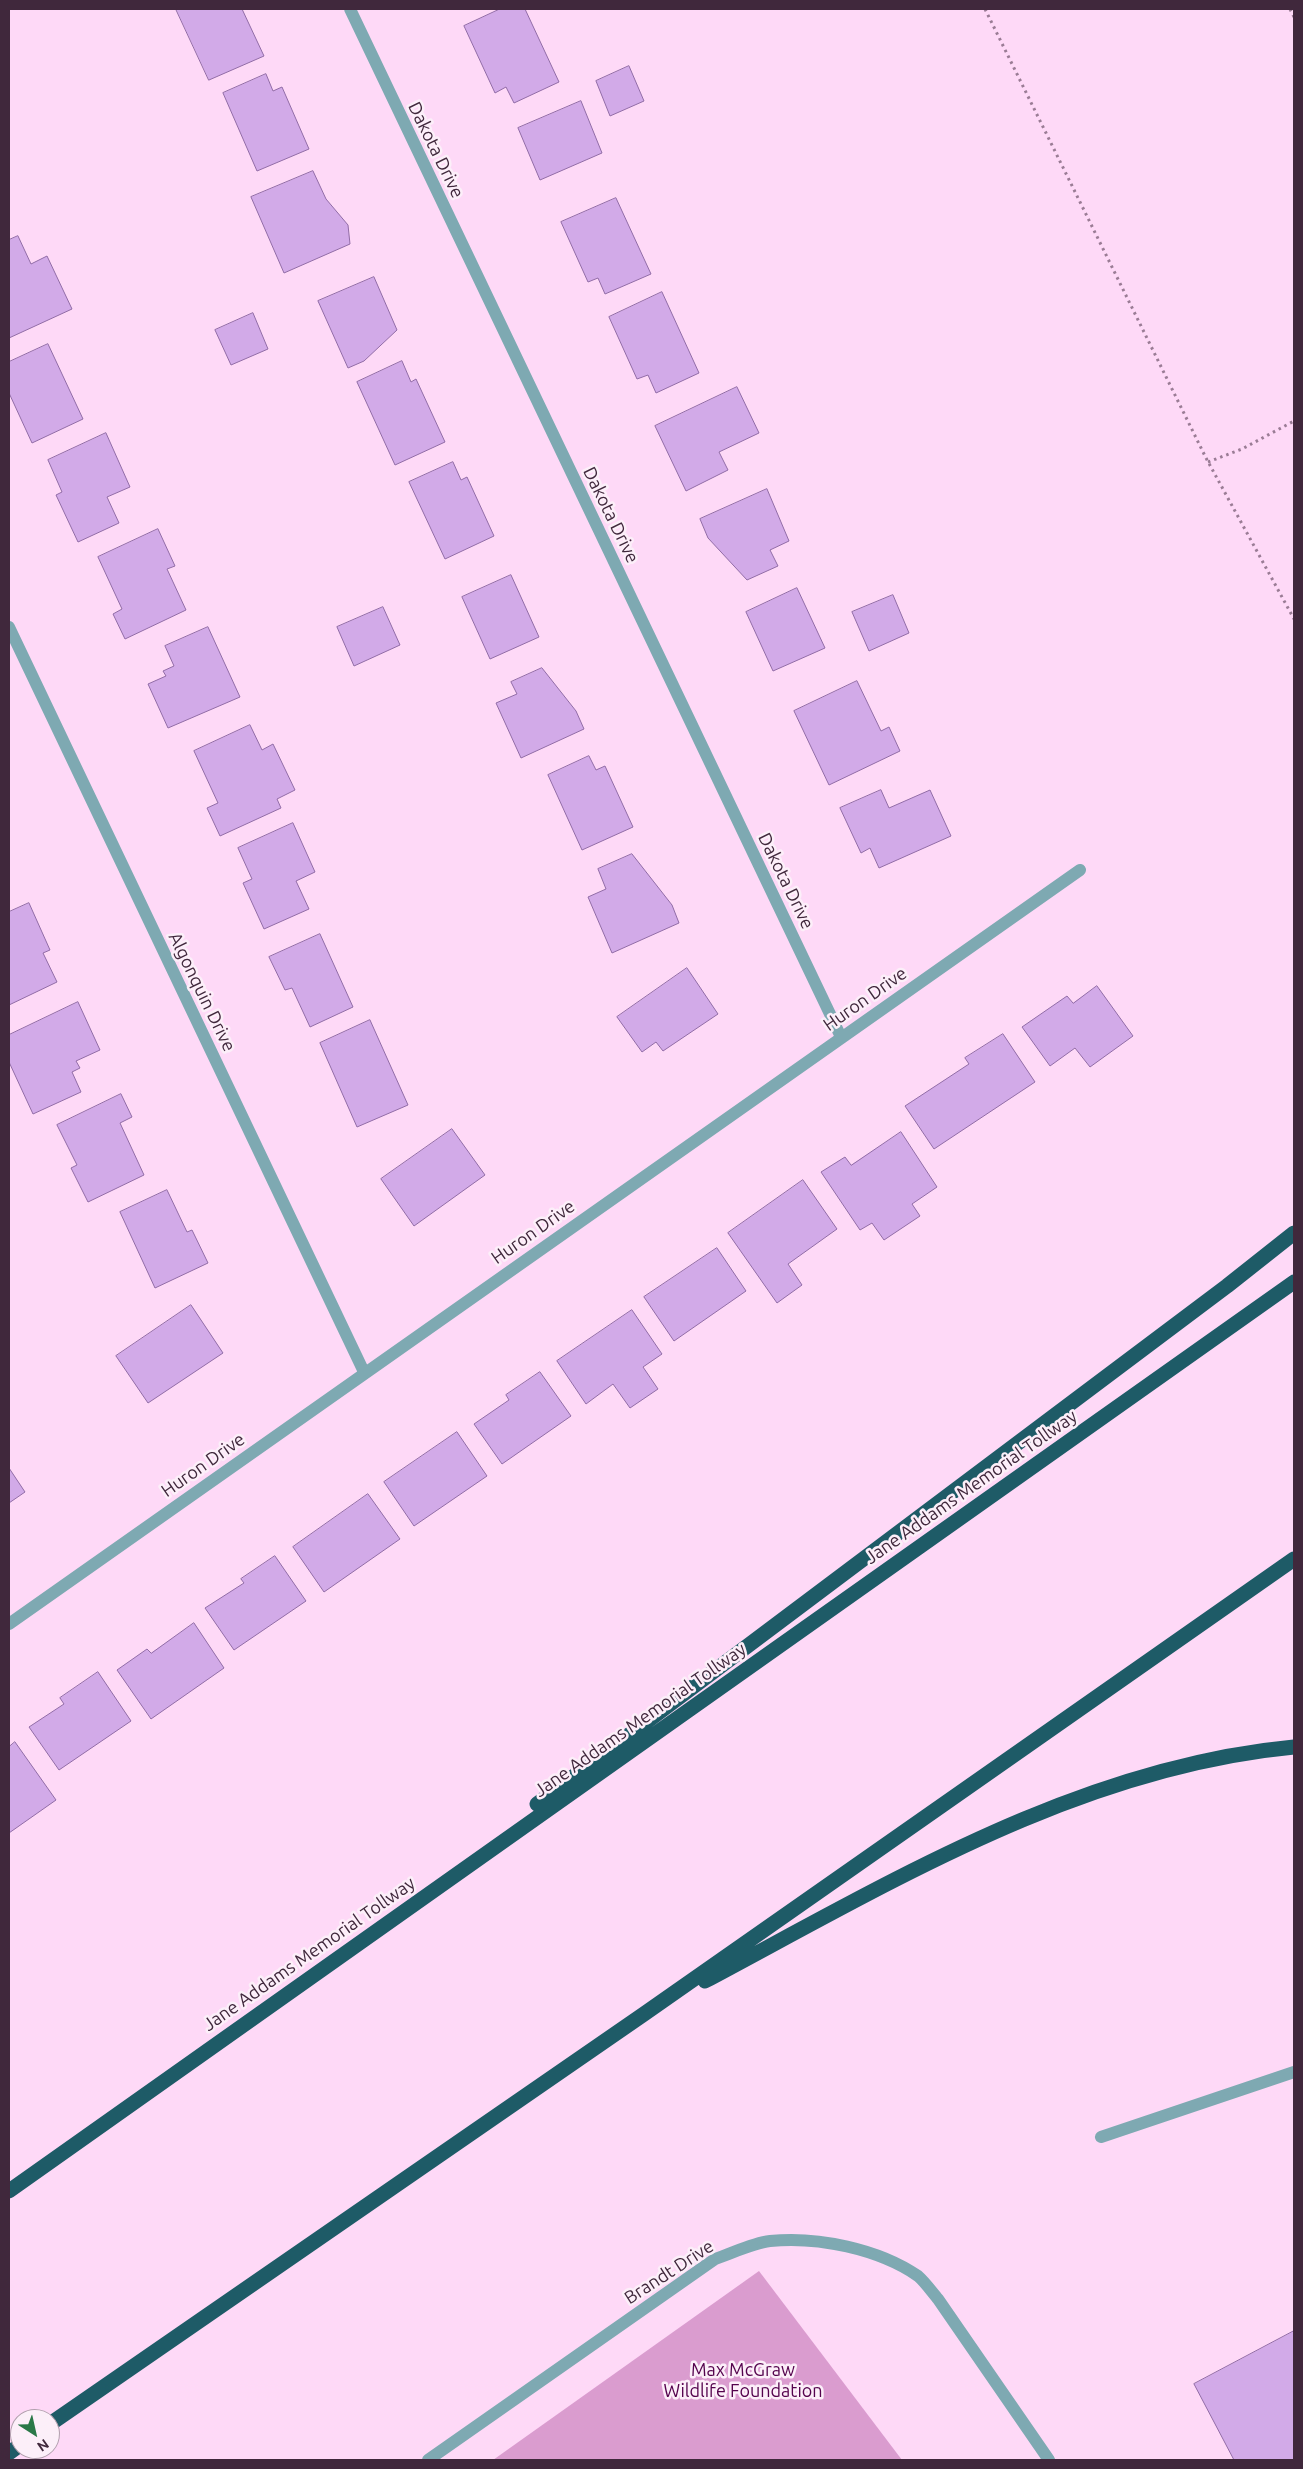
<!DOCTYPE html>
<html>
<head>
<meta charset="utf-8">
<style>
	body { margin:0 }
	#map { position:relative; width:1303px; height:2469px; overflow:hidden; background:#fed9f7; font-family:Ubuntu,sans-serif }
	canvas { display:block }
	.frame { position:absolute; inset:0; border:10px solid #40283c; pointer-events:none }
	.north { position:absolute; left:10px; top:2409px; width:50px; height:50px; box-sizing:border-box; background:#fceff9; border:1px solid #b19fad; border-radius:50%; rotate:145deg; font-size:14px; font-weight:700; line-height:20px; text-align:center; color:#40283c }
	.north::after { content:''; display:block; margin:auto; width:18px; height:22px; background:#2a7848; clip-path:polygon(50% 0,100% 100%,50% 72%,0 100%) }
</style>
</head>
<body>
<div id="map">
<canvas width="1303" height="2469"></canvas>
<div class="frame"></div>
<div class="north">N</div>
</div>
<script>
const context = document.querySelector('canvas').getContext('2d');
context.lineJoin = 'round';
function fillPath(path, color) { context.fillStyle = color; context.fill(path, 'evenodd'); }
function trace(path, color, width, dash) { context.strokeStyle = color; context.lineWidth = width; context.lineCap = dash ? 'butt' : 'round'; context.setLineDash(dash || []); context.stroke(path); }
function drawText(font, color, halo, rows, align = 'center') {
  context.font = font + ' Ubuntu,sans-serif'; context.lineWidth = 5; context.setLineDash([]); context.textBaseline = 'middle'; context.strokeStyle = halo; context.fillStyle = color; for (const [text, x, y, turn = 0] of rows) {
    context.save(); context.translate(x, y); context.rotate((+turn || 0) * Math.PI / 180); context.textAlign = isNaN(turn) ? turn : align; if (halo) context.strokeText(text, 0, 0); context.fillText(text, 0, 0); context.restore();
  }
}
fillPath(new Path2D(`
	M759,2271L902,2460H493Z`), '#da9ccf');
const building = new Path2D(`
	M176,9H242L264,56L209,80Z
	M500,9H525L559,82L514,103L506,87L495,93L464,26Z
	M629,66L644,101L610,116L596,81Z
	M266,74L273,91L282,87L309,149L257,171L223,93Z
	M581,101L602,153L540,180L518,128Z
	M313,171L326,199L348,225L350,244L284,273L251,197Z
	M616,198L651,274L605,294L598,278L588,282L561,222Z
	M18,236L31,264L47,256L72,309L9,338V240Z
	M374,277L397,330L364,361L348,368L318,301Z
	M662,292L699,373L656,393L648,375L637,379L609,317Z
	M253,313L268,349L231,365L215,330Z
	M48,344L83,419L32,443L9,393V362Z
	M402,361L411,382L416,379L445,442L395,465L357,382Z
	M737,387L759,433L719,452L728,470L686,491L655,426Z
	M106,433L130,487L107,497L119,523L78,542L56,495L62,492L48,460Z
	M453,462L461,480L467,477L494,536L445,559L409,482Z
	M767,489L789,541L770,550L778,566L747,580L708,538L700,519Z
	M158,529L175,566L167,569L186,610L125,639L113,614L122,609L98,557Z
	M511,575L539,637L490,659L462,597Z
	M797,588L825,648L773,671L746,612Z
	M893,595L909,633L869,651L852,612Z
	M383,607L400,645L354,666L337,627Z
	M208,627L240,697L168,728L148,684L166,676L163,671L174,666L165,646Z
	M542,668L576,711L584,729L521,758L496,703L517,694L511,682Z
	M857,681L881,731L889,727L900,751L829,785L794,711Z
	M250,725L262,750L273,744L295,790L277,799L281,808L220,836L207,808L218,803L194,751Z
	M589,756L596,770L605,766L633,827L582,850L548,775Z
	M881,790L889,808L930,790L951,836L879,868L870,848L861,853L840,808Z
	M293,823L315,872L296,881L309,909L264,929L243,883L252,879L238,848Z
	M632,854L672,905L679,923L612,953L588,897L606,889L598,869Z
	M29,903L50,950L43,953L57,982L9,1005V912Z
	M320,934L353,1007L310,1027L292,988L285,990L269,957Z
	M687,968L718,1014L663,1051L656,1042L642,1052L617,1017Z
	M1097,986L1133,1036L1090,1067L1075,1048L1050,1066L1022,1027L1067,996L1073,1003Z
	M78,1002L100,1050L76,1061L80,1068L72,1072L81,1092L33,1114L9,1062V1035Z
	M370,1020L408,1105L357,1127L320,1043Z
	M1003,1034L1035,1082L934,1149L905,1106L969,1064L965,1058Z
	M121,1094L132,1117L120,1123L144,1175L88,1202L71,1168L77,1165L57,1125Z
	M452,1129L485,1175L414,1226L381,1179Z
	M901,1132L937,1187L912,1204L920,1216L884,1240L872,1223L860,1230L821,1172L845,1157L851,1165Z
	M803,1180L837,1229L788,1264L802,1285L777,1303L728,1233Z
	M167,1190L187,1232L192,1230L208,1263L155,1288L120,1212Z
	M717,1248L746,1291L674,1341L644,1297Z
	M191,1305L223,1353L148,1403L116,1356Z
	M632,1310L662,1354L643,1367L658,1389L630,1408L613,1384L586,1404L557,1361Z
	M540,1372L571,1416L502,1464L474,1424L509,1400L506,1395Z
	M457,1432L487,1476L414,1526L384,1482Z
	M9,1468L25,1492L9,1503Z
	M368,1494L400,1539L324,1592L293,1547Z
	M275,1556L306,1601L234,1650L205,1608L244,1583L241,1579Z
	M194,1623L224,1668L151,1719L117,1670L147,1649L151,1653Z
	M98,1672L131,1721L59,1770L29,1727L64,1704L60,1698Z
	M15,1742L56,1800L9,1833V1747Z
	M1294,2331V2460H1234L1194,2384Z`);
fillPath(building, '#d2aae8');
trace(building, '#916ca6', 1);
trace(new Path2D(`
	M985,9L1206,458L1294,619
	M1290,9L1294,17
	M1208,462L1242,449L1294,421`), '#9a7c95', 3, [2.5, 4]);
trace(new Path2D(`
	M350,9L841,1037
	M9,627L364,1372
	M9,1624L1080,870
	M1101,2137L1294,2072
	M428,2460L715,2259C733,2253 752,2243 770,2241C817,2236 879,2249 918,2276C925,2282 932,2292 938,2299L1049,2460`), '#7ea9b2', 12);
trace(new Path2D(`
	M537,1804L1227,1286L1294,1233
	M705,1981C891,1882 1080,1767 1294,1747
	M9,2191L1294,1282
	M50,2424L644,2014L1294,1559
	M9,2453L20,2445`), '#1e5b67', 15);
drawText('18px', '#40283c', '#fceff9', [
	["Dakota Drive",436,150,64],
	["Dakota Drive",611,515,64],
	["Dakota Drive",786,881,64],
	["Algonquin Drive",202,992,64],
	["Huron Drive",865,999,-35],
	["Huron Drive",533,1232,-35],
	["Huron Drive",203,1465,-35],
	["Jane Addams Memorial Tollway",971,1487,-35],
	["Jane Addams Memorial Tollway",640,1720,-35],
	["Jane Addams Memorial Tollway",309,1954,-35],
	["Brandt Drive",669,2272,-33]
]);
drawText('18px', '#54034d', '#fceff9', [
	["Max McGraw",743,2370],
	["Wildlife Foundation",743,2391]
]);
</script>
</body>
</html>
